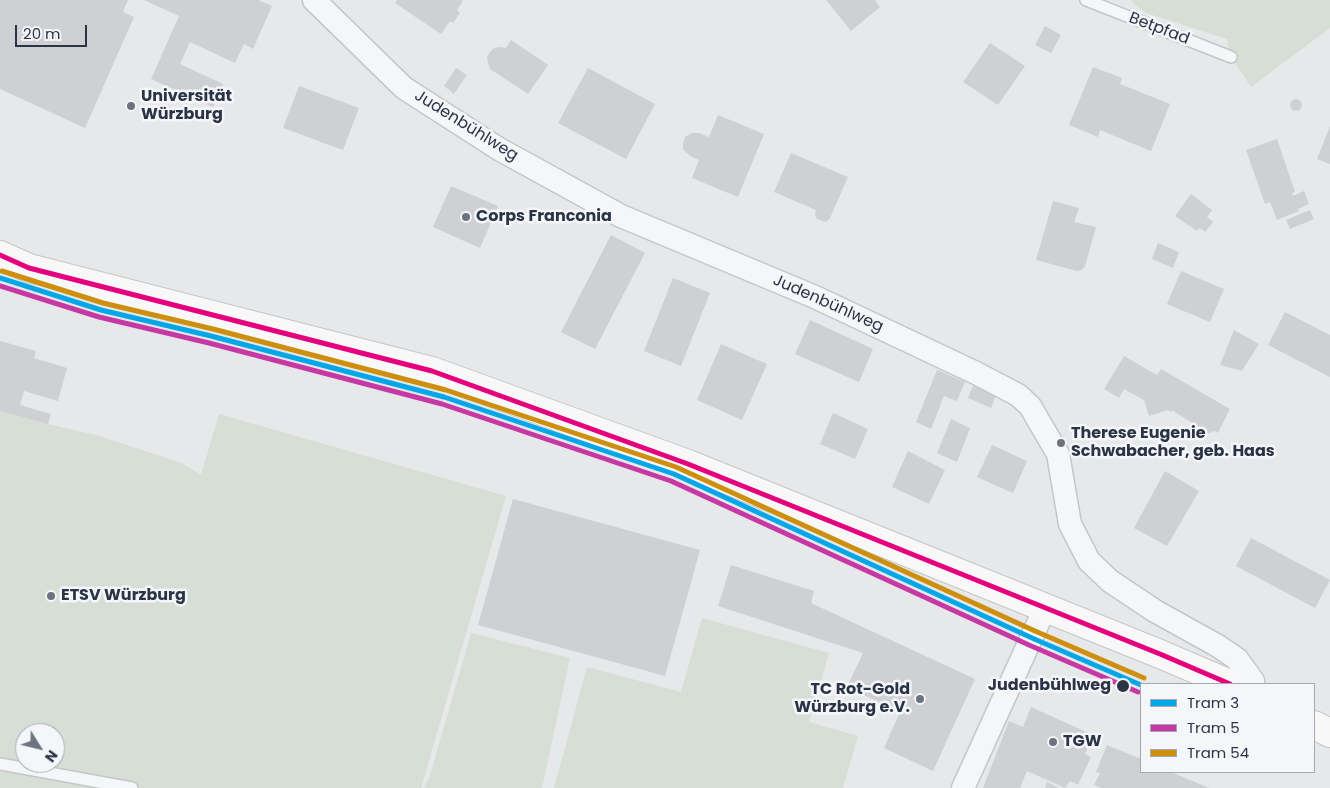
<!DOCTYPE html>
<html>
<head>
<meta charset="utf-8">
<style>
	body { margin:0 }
	#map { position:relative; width:1330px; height:788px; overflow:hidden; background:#e6e8ea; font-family:Poppins,sans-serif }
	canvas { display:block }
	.legend { position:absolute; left:1140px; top:683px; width:175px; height:90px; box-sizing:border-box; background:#f4f6f9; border:1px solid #a4a8b1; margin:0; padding:6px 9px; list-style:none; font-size:15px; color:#2b3445 }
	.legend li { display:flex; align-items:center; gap:10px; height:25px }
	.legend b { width:25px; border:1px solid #a4a8b1 }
	.north { position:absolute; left:15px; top:723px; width:50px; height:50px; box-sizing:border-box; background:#f4f6f9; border:1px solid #a4a8b1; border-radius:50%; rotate:126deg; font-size:14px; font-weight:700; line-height:20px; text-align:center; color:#2b3445 }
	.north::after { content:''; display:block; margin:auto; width:18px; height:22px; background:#6c737f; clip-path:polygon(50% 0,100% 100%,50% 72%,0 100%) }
	.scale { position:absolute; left:15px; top:25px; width:72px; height:22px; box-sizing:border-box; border:2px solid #2b3445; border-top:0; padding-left:6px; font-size:15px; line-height:18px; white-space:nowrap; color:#2b3445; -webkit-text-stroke:4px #f4f6f9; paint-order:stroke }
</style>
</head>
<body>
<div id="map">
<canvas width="1330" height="788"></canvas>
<ul class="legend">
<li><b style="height:6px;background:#03a7e7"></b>Tram 3</li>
<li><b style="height:6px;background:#c638a3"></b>Tram 5</li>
<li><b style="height:6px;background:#ce8f0e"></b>Tram 54</li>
</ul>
<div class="north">N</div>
<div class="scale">20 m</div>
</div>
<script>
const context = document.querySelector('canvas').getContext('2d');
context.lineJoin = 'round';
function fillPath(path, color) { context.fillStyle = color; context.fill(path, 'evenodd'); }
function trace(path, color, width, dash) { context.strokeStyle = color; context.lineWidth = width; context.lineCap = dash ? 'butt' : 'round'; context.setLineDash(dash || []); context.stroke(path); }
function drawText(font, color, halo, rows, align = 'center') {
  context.font = font + ' Poppins,sans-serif'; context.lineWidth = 5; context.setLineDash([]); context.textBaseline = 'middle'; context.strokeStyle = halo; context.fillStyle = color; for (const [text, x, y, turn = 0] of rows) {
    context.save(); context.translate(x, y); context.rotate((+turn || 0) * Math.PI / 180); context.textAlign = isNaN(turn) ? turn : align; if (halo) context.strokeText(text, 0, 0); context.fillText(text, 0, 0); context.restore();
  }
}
fillPath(new Path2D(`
	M1131,0H1330V28L1251,87L1231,57L1227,39L1146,13L1136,6Z
	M0,411L48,424L96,435L182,463L201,475L219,414L506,496L421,788H0ZM25,733H55V763H25Z
	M702,618L829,653L809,722L858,736L843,788H554L587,667L681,692Z
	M471,633L570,658L542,788H423L429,779Z`), '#d6ded6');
fillPath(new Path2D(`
	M0,0H128L123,12L134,17L85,128L0,89Z
	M144,0H258L272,6L253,49L244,44L235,63L190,42L180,64L223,84L213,107L151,79L179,16Z
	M397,0H461L463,1L457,10L460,13L453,23L450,21L441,34L395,3Z
	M826,0H875L880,7L851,31Z
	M1045,26L1061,35L1051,53L1035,45Z
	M511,40L548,65L528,94L490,69L488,63L487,57L490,52L494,48L500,47L506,48Z
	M990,43L1025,66L998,105L963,82Z
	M1093,67L1122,78L1120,84L1170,104L1151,151L1100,130L1098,137L1069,125Z
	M456,68L467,75L454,94L444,86Z
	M588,68L655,104L626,159L558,123Z
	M299,86L359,108L343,150L283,128Z
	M1290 105a6 6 0 1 1 12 0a6 6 0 1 1-12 0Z
	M718,115L764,134L738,197L692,178L699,160L690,156L683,149V144L685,137L692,133H699L709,137Z
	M1330,126V164L1317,159Z
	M1277,139L1295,192L1292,193L1293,196L1304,191L1309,204L1298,209L1299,211L1277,220L1270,202L1265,204L1246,150Z
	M791,153L848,177L830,218L826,222L817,219L815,215L816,210L774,192Z
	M451,186L498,206L480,248L433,227Z
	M1191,194L1212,210L1207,217L1213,222L1205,232L1199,228L1197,231L1175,216Z
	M1053,201L1079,208L1074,222L1096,227L1085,266L1082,270L1077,271L1036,260Z
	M1310,210L1314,219L1290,229L1286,220Z
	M611,235L645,253L595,349L561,332Z
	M1158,243L1179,252L1173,268L1152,259Z
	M1181,271L1224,289L1210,322L1167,304Z
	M673,278L710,293L681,366L644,351Z
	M1285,312L1330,335V377L1268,345Z
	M810,320L873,349L859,382L795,354Z
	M1234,330L1259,344L1242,371L1220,365Z
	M0,341L36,351L34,358L67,368L58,401L24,391L20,405L51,414L48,424L0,411Z
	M721,344L767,364L742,420L697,400Z
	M1124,356L1157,375L1161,369L1230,409L1218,433L1215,431L1196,437L1192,423L1172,410L1171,412L1168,410L1149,416L1144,400L1124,389L1119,398L1104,389Z
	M937,370L965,382L957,401L944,396L931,429L916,422Z
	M973,386L996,395L991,408L968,398Z
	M833,413L868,429L855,459L820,444Z
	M951,419L970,428L957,462L937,453Z
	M992,445L1027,461L1013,493L977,477Z
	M908,451L945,470L929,504L892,487Z
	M1165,471L1199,491L1167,546L1134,528Z
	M513,499L700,550L665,676L478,625Z
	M1251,538L1330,580L1315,608L1236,566Z
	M731,565L814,591L811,603L975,679L933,771L884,748L900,712L847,687L863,653L718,606Z
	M1031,707L1093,735L1085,754L1091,757L1078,785L1070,781L1065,788L1027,771L1020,788H983L1009,721L1023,727Z
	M1107,745L1141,759V772H1171L1209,788H1101L1094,785L1100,773L1096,772Z
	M1047,782L1059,788H1045Z`), '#ced0d3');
const lane = new Path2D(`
	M1086,0L1231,57
	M0,764L132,788`);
const street = new Path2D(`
	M314,0L404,88L499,149L621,216L815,297L976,373L1018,395L1030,406L1058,454L1070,524L1089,561L1110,581L1155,611L1218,646L1237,659L1253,681L1252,684
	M963,788L1045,608`);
const secondary = new Path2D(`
	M0,255L29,268L432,371L688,464L1160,654L1230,684
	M1314,725L1330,733`);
trace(lane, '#c4c6c8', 14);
trace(street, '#c4c6c8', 25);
trace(secondary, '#c4c6c8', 30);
trace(lane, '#f5f6f7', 11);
trace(street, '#f5f6f7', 22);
trace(secondary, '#f8f8f8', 28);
trace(new Path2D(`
	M0,255L29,268L432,371L688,464L1160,654L1230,684`), '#e5007d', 5);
trace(new Path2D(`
	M0,278L101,310L211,336L444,397L674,474L1032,638L1141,685`), '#03a7e7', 5);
trace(new Path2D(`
	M0,286L99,317L209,343L442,404L671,481L1029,645L1138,692`), '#c638a3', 5);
trace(new Path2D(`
	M2,271L103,303L213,329L446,390L676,467L1035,631L1144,678`), '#ce8f0e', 5);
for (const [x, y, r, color] of [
	[131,106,5,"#6c737f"],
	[466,217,5,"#6c737f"],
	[1061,443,5,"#6c737f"],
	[51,596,5,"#6c737f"],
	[1123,686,7,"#2b3445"],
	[920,699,5,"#6c737f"],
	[1053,742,5,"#6c737f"]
]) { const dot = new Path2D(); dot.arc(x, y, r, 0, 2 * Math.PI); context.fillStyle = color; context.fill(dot); trace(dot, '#f4f6f9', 2); }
drawText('16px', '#2b3445', '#f4f6f9', [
	["Betpfad",1159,29,21],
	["Judenbühlweg",466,126,32],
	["Judenbühlweg",828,304,24]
]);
drawText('bold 16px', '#2b3445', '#f4f6f9', [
	["Universität",141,97],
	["Würzburg",141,115],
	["Corps Franconia",476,217],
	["Therese Eugenie",1071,434],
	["Schwabacher, geb. Haas",1071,452],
	["ETSV Würzburg",61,596],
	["TC Rot-Gold",910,690,"right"],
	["Würzburg e.V.",910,708,"right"],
	["TGW",1063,742]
], 'left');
drawText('bold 16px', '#2b3445', '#f4f6f9', [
	["Judenbühlweg",1111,686]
], 'right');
</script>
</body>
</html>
